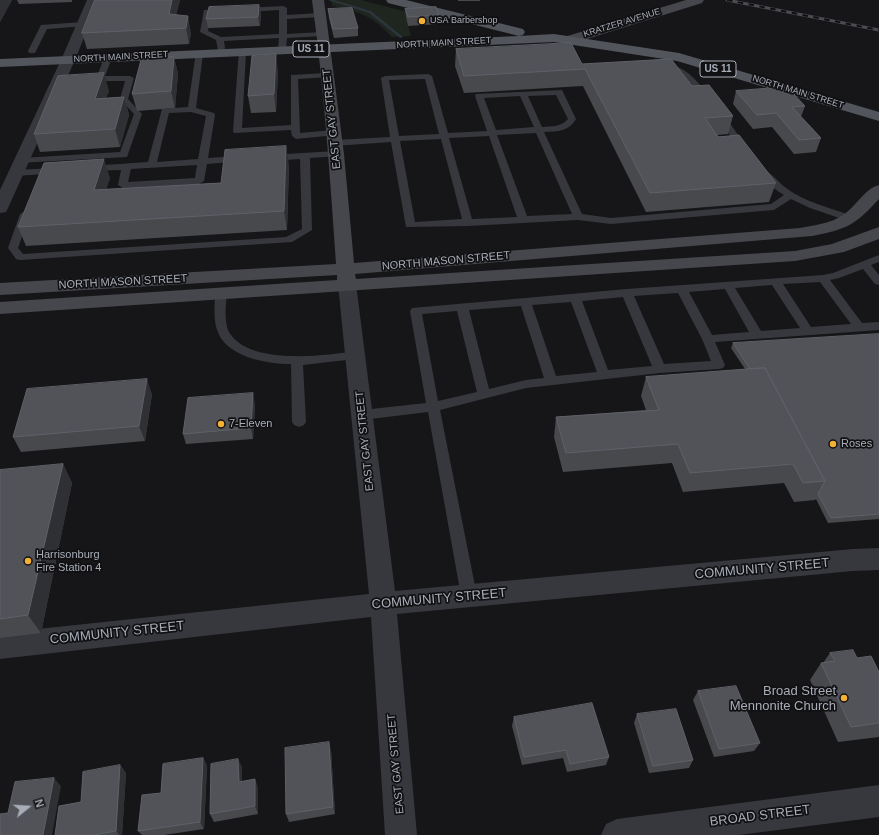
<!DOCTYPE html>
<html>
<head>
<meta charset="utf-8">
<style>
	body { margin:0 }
	#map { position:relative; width:879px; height:835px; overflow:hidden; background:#161618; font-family:Arial,sans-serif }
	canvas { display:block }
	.north { position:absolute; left:8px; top:787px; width:40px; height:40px; -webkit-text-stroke:3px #111113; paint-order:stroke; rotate:72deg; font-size:11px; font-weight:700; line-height:16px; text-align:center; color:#a8adb8 }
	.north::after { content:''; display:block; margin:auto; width:14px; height:18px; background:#a8adb8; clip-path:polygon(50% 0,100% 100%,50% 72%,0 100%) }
</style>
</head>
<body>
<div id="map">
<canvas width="879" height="835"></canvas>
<div class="north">N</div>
</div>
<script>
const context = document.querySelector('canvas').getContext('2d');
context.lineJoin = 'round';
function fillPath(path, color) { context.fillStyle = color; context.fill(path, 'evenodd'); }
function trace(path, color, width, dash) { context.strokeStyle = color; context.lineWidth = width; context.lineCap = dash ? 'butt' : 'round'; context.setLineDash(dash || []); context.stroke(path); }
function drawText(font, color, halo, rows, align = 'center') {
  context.font = font + ' Arial,sans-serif'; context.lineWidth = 3.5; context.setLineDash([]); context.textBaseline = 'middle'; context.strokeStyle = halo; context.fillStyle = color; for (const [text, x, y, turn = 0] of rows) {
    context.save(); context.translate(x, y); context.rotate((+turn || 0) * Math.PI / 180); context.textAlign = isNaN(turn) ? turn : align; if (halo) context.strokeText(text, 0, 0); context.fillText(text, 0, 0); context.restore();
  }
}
fillPath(new Path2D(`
	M330,0H361L407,12L406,17L411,36L392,37C371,15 362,13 333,6Z`), '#1e261f');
fillPath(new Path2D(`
	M328,0H334L371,11L403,37L400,38L369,13Z`), '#2c353c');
fillPath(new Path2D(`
	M283,6L287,8V15L320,13L324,15L320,17L287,19V34L323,32L327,34L323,36L287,38L286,50L282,52L278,50L279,38L224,41L225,48L224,50H218L216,40L200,32L204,10ZM279,10V34L221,37L208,31L210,14Z
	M83,22H86V26L47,29L35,53H29L28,51L41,25Z
	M239,50H242L246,52L242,128L291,125V75L327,73H330V77L298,79L300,133L333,130L336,131L337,133L336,135L296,139L292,136L291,130L234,133L233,131Z
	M196,52H199L203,54L196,108L214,113L215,115L208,158L240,156L243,157L245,159L243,161L207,164L204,181L199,184L123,188L118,185L121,170L87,171L85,169L87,167L90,166L148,162L162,109L188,107ZM191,112L206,116L198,159L157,162L169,113ZM197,165L195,178L128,182L131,169Z
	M105,56H111L112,58L105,76H130L134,78L128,99L142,114L127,157L18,163L16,161L18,159L21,158L120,152L134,114L120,99L125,81H88L84,79L88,77L97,76Z
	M661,65C683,61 700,84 711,99L710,101H704C690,83 683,74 661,69Z
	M428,74L432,76L448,133L487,131L475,96L476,94L562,90L576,119C568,132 559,131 544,132L582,214L611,218L771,204L784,195C774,189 766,182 759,173L761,171C770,169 778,183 786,188C805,202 830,208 853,216L854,218L849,221L845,220L810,208L791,199L774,210L611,224L578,220L468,226L406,227L391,142L334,146L329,143L334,140L390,137L381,78L385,76ZM425,79L439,134L399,136L389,80ZM556,95L568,119C562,127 551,126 542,127L528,96ZM520,96L534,127L496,130L484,98ZM536,133L572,214L527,216L497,135ZM489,136L517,217L472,219L449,138ZM441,139L462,219L415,222L400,141Z
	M720,113L723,114L747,147L749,149L747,151H741L716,116Z
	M336,151L339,152L341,154L339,156L310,158L312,230L292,242L20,260L16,259L8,248L20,214L25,211L30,214L18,248L23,254L286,237L302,229L300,159L270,161L265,158L270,155Z
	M57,168L60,169L62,171L60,173L15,176L10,173L15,170Z
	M879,255V262L871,265L879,275V285L875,284L863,269L839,278L830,280L862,323L879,322V330L715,342L725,365L723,368L719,369L660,373L526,388L440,410L477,596L475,601L469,603L463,601L461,596L428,412L362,420L357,418L356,415L357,412L362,410L426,403L410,311L412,308L627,289L823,275L833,273ZM820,282L851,324L811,327L783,284ZM772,285L800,328L761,331L735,288ZM725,289L749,332L712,335L689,292ZM678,293L702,339L711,361L664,364L634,296ZM623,297L652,366L608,370L582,301ZM571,302L597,372L556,376L532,305ZM521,306L544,378L526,380L489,389L469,310ZM457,311L477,392L438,401L422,314Z
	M221,289L225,290L227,293C226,304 224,319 228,330C245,366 324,356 355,351L359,352L361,355L359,358L355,359L303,365L306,422L304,425L299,427L294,425L292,422L291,364C266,364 226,357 217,330C213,318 215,305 215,293L217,290Z`), '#37383d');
fillPath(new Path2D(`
	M87,0H99L75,60L8,208L6,212L0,213V190L61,60Z
	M347,278L354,280L356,284L395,591L853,549L879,548V570L853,571L397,614L417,835H385L371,617L0,659V633L369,594L338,284L340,280Z
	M879,785V817L739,835H601L606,824L617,819Z`), '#37383d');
fillPath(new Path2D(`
	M312,0H324L344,154L354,263L800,228C814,225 830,224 843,215C856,207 864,189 879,185V199C855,225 848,229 812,236L355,274L356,279L795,251L832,244L879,227V239L844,252L795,261L0,314V302L337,280V275L0,295V283L336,264C330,176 324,88 312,0Z
	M686,0H704L702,3L574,43H564L563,40L564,37Z`), '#45474d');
fillPath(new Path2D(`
	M386,0H406L523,29L525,32L523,35L519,36L554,34L679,53L879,112V121L677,61L554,42L0,67V59L519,36L388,3Z`), '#53555c');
const rail = new Path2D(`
	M727,0L879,30`);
trace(rail, '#4a4c52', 3);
trace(rail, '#111113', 2, [5.5]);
fillPath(new Path2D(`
	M0,0H72V2L19,4L17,0H12L0,22Z
	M95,0H180L176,15L191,33L189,44L87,49L82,33Z
	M458,0H480V1H458Z
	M259,5L261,13L260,26L208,28L206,19Z
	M328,9L358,28V36L334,38L329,18Z
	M405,9L439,15V24L408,26L406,17Z
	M456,49L582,64L692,86L733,116L728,134L717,135L776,183L769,202L646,212L583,86L464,93L455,66Z
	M174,57L178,74L175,108L137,111L132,94Z
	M278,71L276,112L251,113L248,96Z
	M109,91L106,98L124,97L129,115L120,147L40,152L34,134Z
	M736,91L805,106L801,117L821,138L816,152L794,154L772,127L753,129L733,104Z
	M289,165L287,230L26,246L18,227L110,178L106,189L221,183Z
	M879,334V519L828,523L816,499L815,500L794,502L784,483L683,492L672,463L563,472L554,437L556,417L646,410L641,396L646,377L745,369L731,348L733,343Z
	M152,394L145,441L21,452L13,437Z
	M255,404L253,439L186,444L183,434Z
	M63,464L72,483L41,633L0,638V470Z
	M830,653L857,658L879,672V737L838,742L810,680L821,663H823Z
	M698,691L760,743L754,751L714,757L693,700Z
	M637,714L693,760L689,768L649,773L634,723Z
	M514,717L609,757L606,765L567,772L563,758L522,765L512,726Z
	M331,750L335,814L289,822L286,814Z
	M203,758L207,766L204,829L164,835H142L138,831L161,793Z
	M120,765L126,773L122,835H55L81,802Z
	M242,767V781L258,787V814L214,822L210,814Z`), '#47494d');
fillPath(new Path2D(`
	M0,0H12L0,22Z
	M172,0H180L173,28L169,14Z
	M259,5L261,13L260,26L258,17Z
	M188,16L191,33L189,44L186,28Z
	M276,54L278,71L276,112L274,94Z
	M174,57L178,74L175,108L171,91Z
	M104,73L109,91L100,117L95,99Z
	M124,97L129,115L120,147L115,129Z
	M286,146L289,165L287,230L284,211Z
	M104,159L110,178L100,209L94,190Z
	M147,379L152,394L145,441L139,426Z
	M253,393L255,404L253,439L251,428Z
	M63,464L72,483L41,633L28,615Z
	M329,742L331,750L335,814L333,807Z
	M203,758L207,766L204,829L200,822Z
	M238,759L242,767V789L239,782Z
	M120,765L126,773L122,835H119L116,831Z
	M54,778L61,786L52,835H43Z
	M255,779L258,787V814L255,806Z`), '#2f3033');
const building = new Path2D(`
	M95,0H172L169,14L188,16L186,28L82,33Z
	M259,5L258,17L206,19L209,7Z
	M436,7L439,15L408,17L405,9Z
	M352,8L358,28L333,29L328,9Z
	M571,43L582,64L671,59L692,86L709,85L733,116L705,118L718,137L739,135L776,183L650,193L585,69L464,76L456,49Z
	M276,54L274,94L248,96L252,56Z
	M174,57L171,91L132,94L141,60Z
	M104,73L95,99L124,97L115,129L34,134L58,76Z
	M787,87L805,106L792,107L821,138L799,140L776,113L757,115L736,91Z
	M286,146L284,211L18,227L44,163L104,159L94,190L221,183L225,150Z
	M879,334V514L831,518L818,494L825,481L765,368L750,369L733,343Z
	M765,368L825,481L803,483L793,464L690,473L678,444L566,453L556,417L659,410L646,377Z
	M147,379L139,426L13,437L27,389Z
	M253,393L251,428L183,434L188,398Z
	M63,464L28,615L0,619V470Z
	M853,650L857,658L871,656L879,672V723L851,727L821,663L835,661L830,653Z
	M736,686L760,743L719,749L698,691Z
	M592,703L609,757L570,764L566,750L524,757L514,717Z
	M676,709L693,760L653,766L637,714Z
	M329,742L333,807L286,814L285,748Z
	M203,758L200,822L138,831L142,795L161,793L163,764Z
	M238,759L239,782L255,779V806L210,814L211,764Z
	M120,765L116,831L94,835H55L59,806L81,802L83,772Z
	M54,778L43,835H0V814L8,813L15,782Z`);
fillPath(building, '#525359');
trace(building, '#5f6168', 1);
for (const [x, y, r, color] of [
	[422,21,4,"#f2b134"],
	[221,424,4,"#f2b134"],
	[833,444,4,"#f2b134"],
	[28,561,4,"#f2b134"],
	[844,698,4,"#f2b134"]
]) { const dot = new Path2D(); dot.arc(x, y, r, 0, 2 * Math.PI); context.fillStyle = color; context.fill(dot); trace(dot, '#111113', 1.5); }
drawText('9px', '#a8adb8', '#111113', [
	["USA Barbershop",430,21]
], 'left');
drawText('9px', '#a8adb8', '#111113', [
	["KRATZER AVENUE",622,23,-17],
	["NORTH MAIN STREET",444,43,-3],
	["NORTH MAIN STREET",121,57,-3],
	["NORTH MAIN STREET",798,92,17]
]);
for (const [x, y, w] of [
	[311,49,36],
	[718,69,36]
]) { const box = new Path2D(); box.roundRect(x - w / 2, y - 8, w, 16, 3); context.fillStyle = '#111113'; context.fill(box); trace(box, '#a8adb8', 1); }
drawText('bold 10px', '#a8adb8', null, [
	["US 11",311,49],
	["US 11",718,69]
]);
drawText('11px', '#a8adb8', '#111113', [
	["EAST GAY STREET",332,119,-96],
	["NORTH MASON STREET",446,261,-5],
	["NORTH MASON STREET",123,282,-3],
	["EAST GAY STREET",365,441,-96],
	["EAST GAY STREET",396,764,-95]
]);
drawText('11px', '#a8adb8', '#111113', [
	["7-Eleven",229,424],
	["Roses",841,444],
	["Harrisonburg",36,555],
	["Fire Station 4",36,568]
], 'left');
drawText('13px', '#a8adb8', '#111113', [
	["COMMUNITY STREET",762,569,-5],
	["COMMUNITY STREET",439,599,-5],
	["COMMUNITY STREET",117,633,-6],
	["BROAD STREET",760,816,-7]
]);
drawText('13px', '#a8adb8', '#111113', [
	["Broad Street",836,691],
	["Mennonite Church",836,706]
], 'right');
</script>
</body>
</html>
